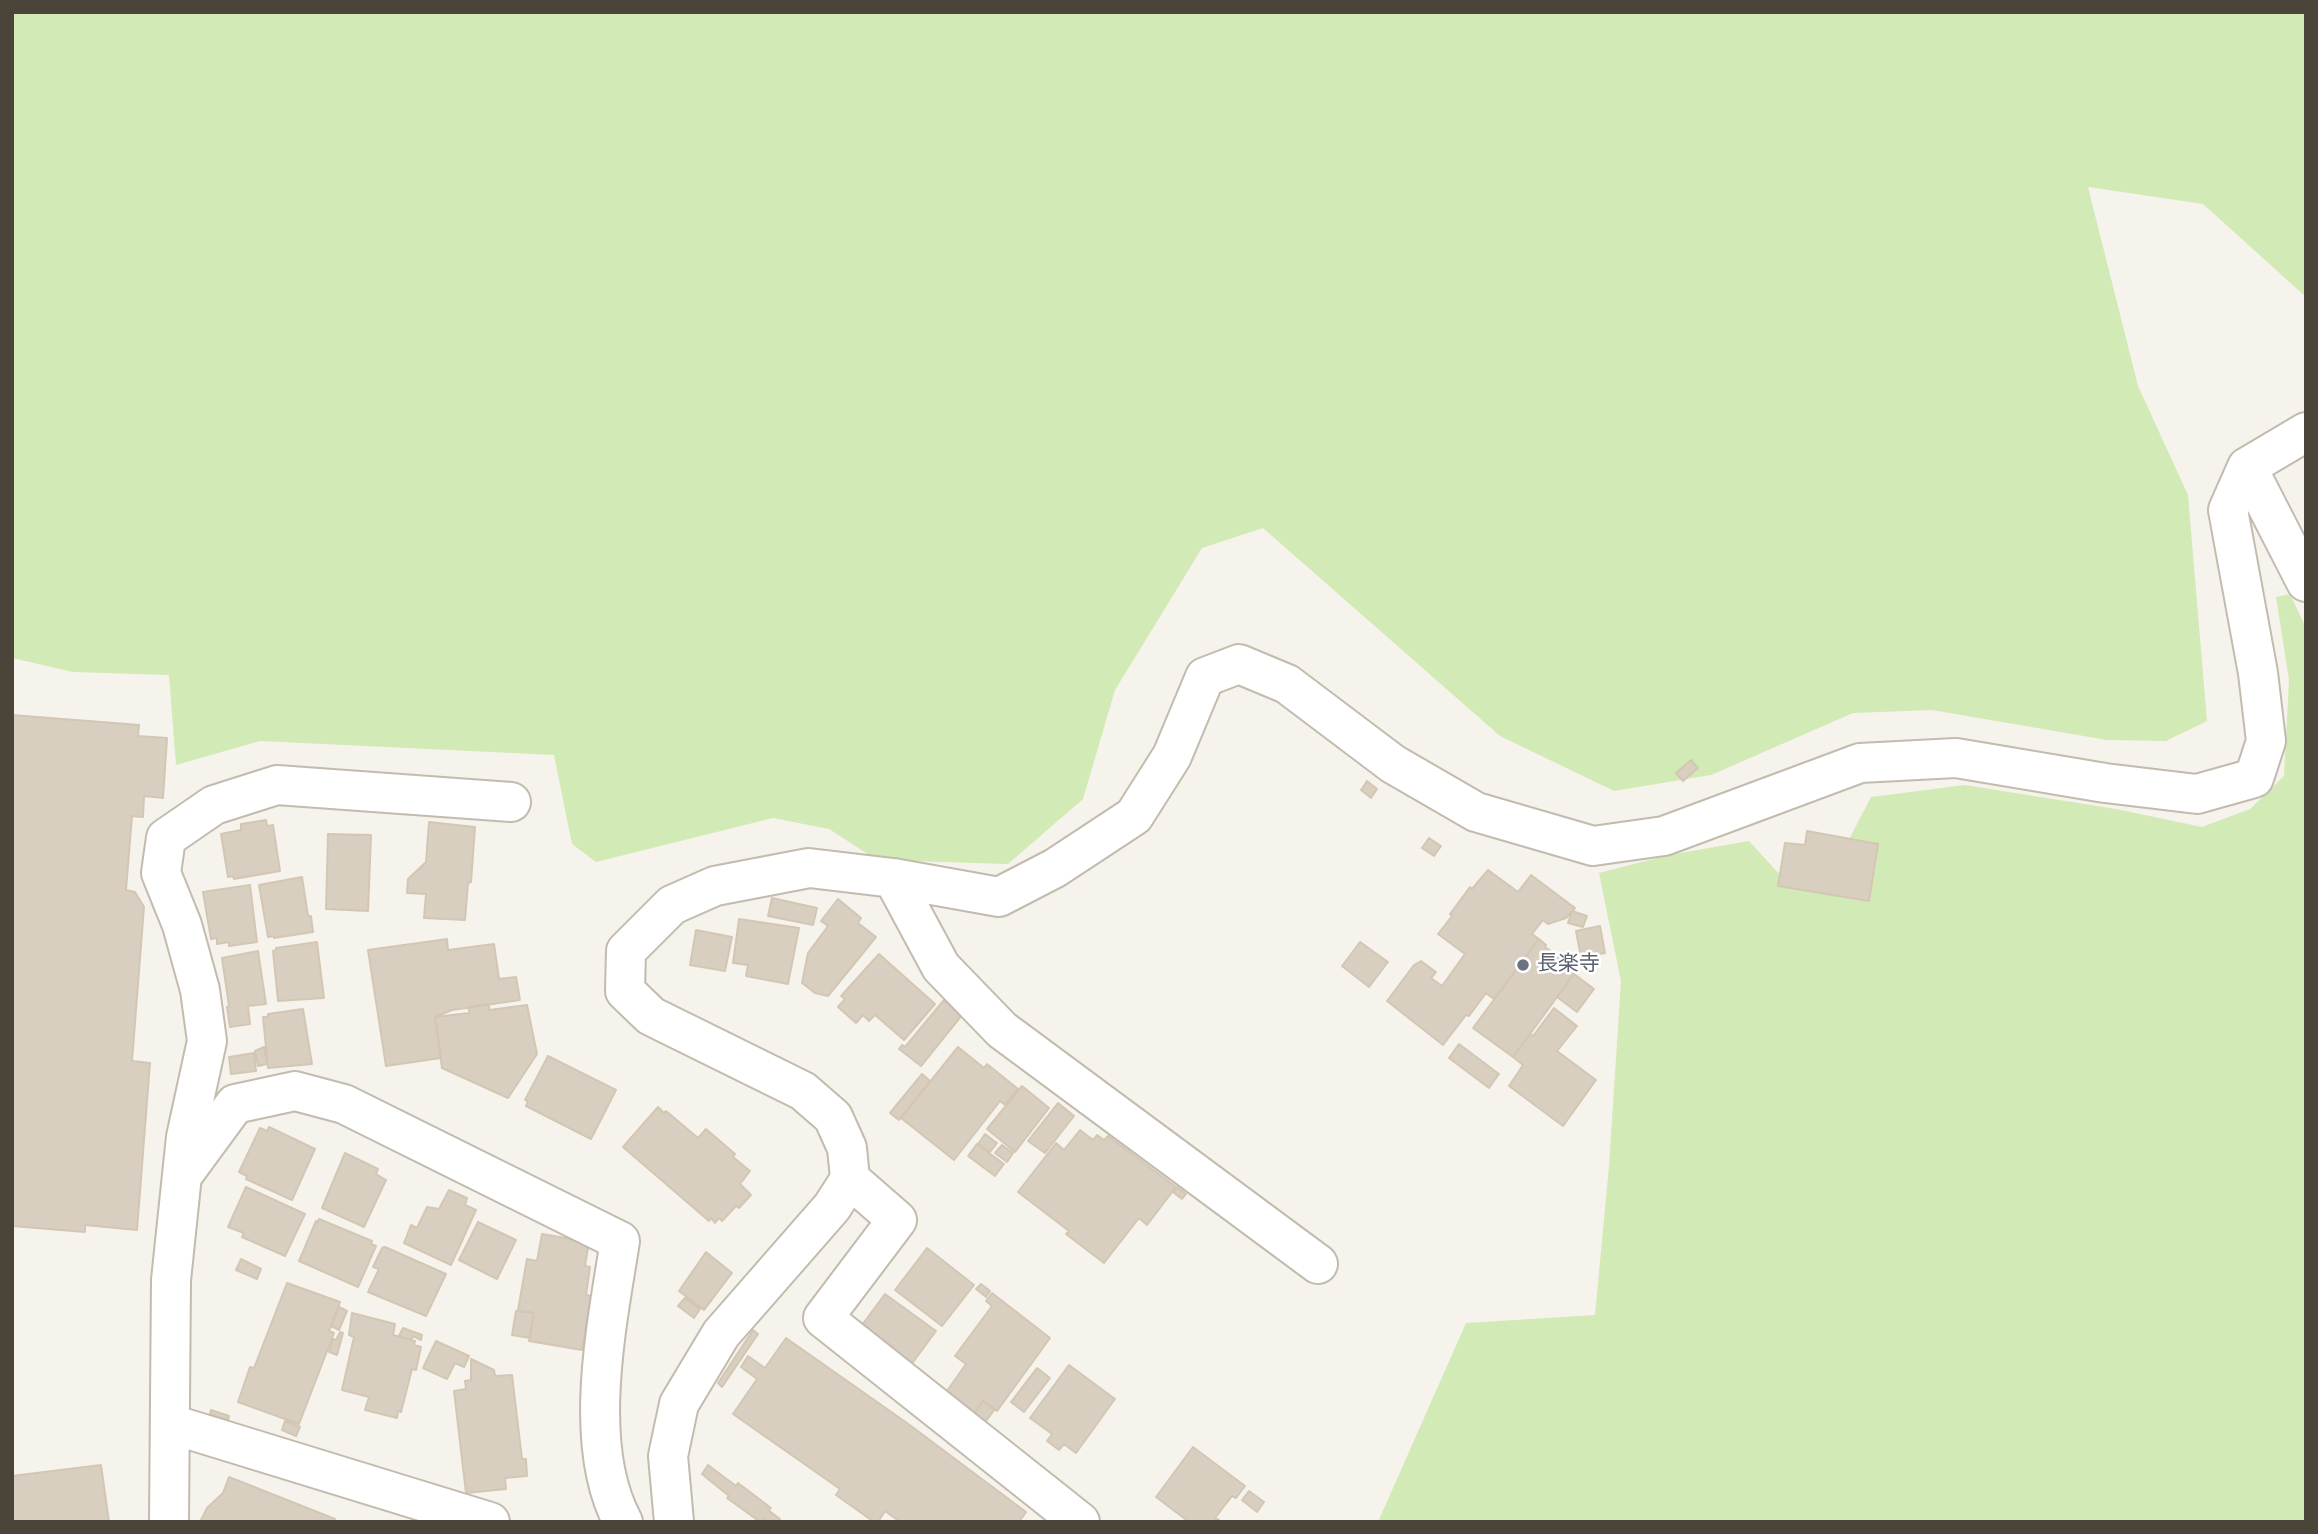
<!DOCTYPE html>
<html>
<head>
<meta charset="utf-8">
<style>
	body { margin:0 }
	#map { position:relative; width:2318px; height:1534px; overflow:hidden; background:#f6f3ec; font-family:"Source Sans 3",sans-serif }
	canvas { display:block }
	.frame { position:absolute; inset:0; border:14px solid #4b4439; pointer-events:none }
</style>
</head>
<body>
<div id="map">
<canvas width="2318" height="1534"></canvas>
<div class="frame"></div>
</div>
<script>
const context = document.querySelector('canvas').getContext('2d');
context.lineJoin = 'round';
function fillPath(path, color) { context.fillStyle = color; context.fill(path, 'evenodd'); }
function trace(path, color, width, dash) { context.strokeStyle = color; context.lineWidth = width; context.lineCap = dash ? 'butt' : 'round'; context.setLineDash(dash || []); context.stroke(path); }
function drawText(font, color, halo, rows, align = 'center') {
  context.font = font + ' "Source Sans 3","Noto Sans JP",sans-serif'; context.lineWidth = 5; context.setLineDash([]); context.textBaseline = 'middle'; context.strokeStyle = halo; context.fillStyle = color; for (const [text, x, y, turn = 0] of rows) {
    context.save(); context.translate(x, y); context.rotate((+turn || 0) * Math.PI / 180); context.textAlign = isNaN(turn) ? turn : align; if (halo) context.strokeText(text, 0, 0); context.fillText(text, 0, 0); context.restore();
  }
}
fillPath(new Path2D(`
	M12,12H2306V297L2203,204L2088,187L2138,386L2188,495L2207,721L2166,741L2107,740L1932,710L1853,713L1711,775L1614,791L1500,736L1263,528L1202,548L1115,690L1083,799L1008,864L877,860L829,829L773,818L596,862L572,844L554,755L260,741L176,765L169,675L73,672L12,658Z
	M2290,594L2306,628V1522H1378L1466,1323L1595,1315L1609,1166L1621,981L1599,873L1669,855L1749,841L1783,878L1842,853L1871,797L1965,785L2116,809L2202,827L2250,809L2284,776L2289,680L2276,597Z`), '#d2eab5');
const building = new Path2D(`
	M12,715L139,725L138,736L167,738L163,798L144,796L143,817L132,816L126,890L135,892L144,907L132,1061L150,1063L137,1230L85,1225V1232L12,1226Z
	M1691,760L1698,768L1683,781L1676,773Z
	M1367,781L1377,789L1371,798L1361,790Z
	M266,820L267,826L273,825L280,871L234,879L233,876L228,877L221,834L241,830V824Z
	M429,822L475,827L471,882L468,883L465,920L424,918L426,894L407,893L408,879L426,862Z
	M1807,831L1878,844L1869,901L1778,886L1785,843L1805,845Z
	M328,834L371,835L368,911L326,909Z
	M1429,838L1441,846L1434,856L1422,848Z
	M1488,870L1518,892L1531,875L1575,908L1566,918L1548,924L1543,920L1532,934L1539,939L1494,999L1486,993L1469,1016L1466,1015L1443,1045L1387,1001L1414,965L1421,961L1436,972L1431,978L1442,986L1465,954L1438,934L1452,916L1450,914L1470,887L1472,889Z
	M302,877L308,916H311L313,932L274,938V936L268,937L259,885Z
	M250,885L257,942L229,946V942L217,944V938L211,939L203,892Z
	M772,898L817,908L813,925L768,916Z
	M838,899L861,918L858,923L876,937L828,996L815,993L802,983L808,953L828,926L821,921Z
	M1572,911L1587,916L1583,927L1568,923Z
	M739,919L799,928L788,984L746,976L748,965L733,963Z
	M1600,926L1605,953L1581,957L1576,931Z
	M696,930L732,937L725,971L690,965Z
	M447,939L448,950L494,944L499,979L516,977L520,1000L452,1010L435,1017L441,1058L386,1066L368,950Z
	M1539,939L1546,945L1545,947L1577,970L1513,1057L1473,1028Z
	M317,942L324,998L278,1001L273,951L276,950V948Z
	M1360,942L1388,962L1369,987L1342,966Z
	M258,951L266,1004L248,1006L250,1024L230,1027L227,1007L229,1006L222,958Z
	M879,954L935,1004L904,1040L875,1015L869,1021L863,1015L856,1023L838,1007L845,999L841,996Z
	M1574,974L1594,989L1577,1012L1557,997Z
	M944,1000L962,1015L921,1066L899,1049L902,1045L905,1047Z
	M489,1004V1010L527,1005L537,1054L508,1098L442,1068L435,1017L470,1013L468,1007Z
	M1554,1008L1577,1026L1557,1051L1596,1080L1563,1126L1509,1086L1523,1065L1513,1057L1530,1034L1533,1036Z
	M303,1009L312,1064L268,1068L263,1017H268V1014Z
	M1459,1044L1499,1074L1489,1088L1449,1058Z
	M264,1047L267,1064L258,1066L255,1051Z
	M958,1047L984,1068L987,1064L1018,1089L1005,1105L1000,1101L954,1160L901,1118Z
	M254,1053L256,1071L231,1074L229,1057Z
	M548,1056L616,1090L591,1139L526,1106L528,1101L525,1100Z
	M922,1074L930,1081L899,1120L890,1113Z
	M1022,1086L1049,1108L1015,1152L987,1129Z
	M1058,1103L1074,1116L1045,1153L1028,1141Z
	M658,1107L664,1113L666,1111L698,1138L706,1129L735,1154L733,1157L750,1171L740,1184L751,1195L739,1208L736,1206L722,1221L719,1218L715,1223L711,1218L709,1221L623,1147Z
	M269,1127L315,1149L292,1200L246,1179L247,1176L239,1172L260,1128L267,1131Z
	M1080,1130L1093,1140L1097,1135L1104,1140L1108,1136L1176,1187L1147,1225L1139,1218L1104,1263L1066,1234L1069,1231L1018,1192L1056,1143L1064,1150Z
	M985,1134L997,1143L990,1152L978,1144Z
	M977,1144L1004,1164L995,1176L968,1156Z
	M1002,1145L1013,1153L1007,1162L995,1153Z
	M345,1153L378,1169L376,1174L386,1180L364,1227L322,1208Z
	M246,1187L305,1214L285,1256L242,1237L244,1233L228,1227Z
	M1177,1187L1186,1194L1182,1199L1173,1192Z
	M449,1190L467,1198L465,1205L476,1210L451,1265L404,1243L411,1225L417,1228L427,1207L439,1209Z
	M319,1219L372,1241L371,1244L376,1246L358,1287L299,1261L316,1221L318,1222Z
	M478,1222L516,1240L497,1279L459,1260Z
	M542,1234L589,1242L585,1266L590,1267L586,1295L591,1296L582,1350L529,1341L534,1313L518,1310L527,1259L537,1261Z
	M385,1247L446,1274L426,1316L368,1292L379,1269L373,1267L382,1248Z
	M927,1248L974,1285L942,1326L895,1290Z
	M706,1252L732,1273L704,1310L679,1291Z
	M241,1259L261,1269L257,1279L236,1270Z
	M287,1283L340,1302L329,1331L334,1333L299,1424L238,1402L250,1367L254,1368Z
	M981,1284L990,1291L986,1297L976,1289Z
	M992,1293L1050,1338L997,1411L983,1401L970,1419L942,1398L966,1364L955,1356L992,1306L986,1301Z
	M885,1294L936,1331L908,1369L862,1325Z
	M685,1298L700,1309L694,1318L678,1306Z
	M339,1307L347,1311L339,1330L331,1326Z
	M516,1311L534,1313L530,1338L512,1335Z
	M352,1313L395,1324L393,1335L415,1341L414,1345L421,1347L416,1370L412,1369L401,1412L398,1411L397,1418L365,1410L369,1397L342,1390L354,1337L349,1335Z
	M403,1328L422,1335L421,1340L413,1336L411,1340L399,1336Z
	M753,1330L758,1334L722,1387L718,1383Z
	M340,1332L343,1333L337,1355L329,1352L333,1339L336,1340Z
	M786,1338L907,1423L1026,1512L1019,1522H900L885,1511L878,1522H874L836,1495L840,1489L733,1414L757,1379L741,1367L748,1356L765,1368Z
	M436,1341L469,1356L464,1367L455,1363L447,1379L423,1368Z
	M471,1359L494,1370L495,1376L512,1375L522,1459H526L527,1476L505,1478L506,1489L466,1493L454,1391L466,1389L465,1381L471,1380Z
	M1069,1365L1115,1399L1076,1453L1064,1444L1059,1450L1047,1441L1052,1434L1030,1418Z
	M1037,1368L1050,1378L1024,1412L1011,1402Z
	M983,1401L995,1409L980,1429L969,1421Z
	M211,1410L229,1416L228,1420L210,1414Z
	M285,1421L300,1427L296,1436L282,1430Z
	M1193,1447L1245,1486L1236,1498L1232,1496L1215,1518L1219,1520L1217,1522H1189L1156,1497Z
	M101,1465L109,1522H12V1476Z
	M708,1465L736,1486L738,1483L771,1508L768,1510L780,1519L777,1522H766L763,1519L760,1522L727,1498L729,1496L702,1474Z
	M229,1477L335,1519L334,1522H200L207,1508L223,1493Z
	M1249,1491L1264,1502L1257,1512L1242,1500Z`);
fillPath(building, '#d8cfc1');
trace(building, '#d3c7b4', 2);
const minor = new Path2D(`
	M2247,467L2306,582
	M893,878L941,967L1002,1030L1318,1264
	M185,1172L235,1104L295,1091L344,1104L620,1241C607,1324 581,1445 623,1522
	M850,1179L897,1220L823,1318L1080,1522
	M171,1424L490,1522
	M169,1522L171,1280L186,1137L207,1041L200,990L182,925L161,873L166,838L214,805L277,785L511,802
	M674,1522L668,1456L679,1404L721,1334L832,1207L850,1179L847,1148L833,1117L803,1091L651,1016L625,991L626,951L672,905L715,886L809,868L893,878L999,897L1055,868L1134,816L1172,756L1205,677L1239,664L1287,684L1393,764L1476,812L1593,846L1664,836L1860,763L1956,758L2105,783L2197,794L2254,778L2266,741L2258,673L2228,510L2247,467L2306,432`);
trace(minor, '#c2bbae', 42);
trace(minor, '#fff', 38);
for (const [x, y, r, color] of [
	[1523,965,7,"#6b7280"]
]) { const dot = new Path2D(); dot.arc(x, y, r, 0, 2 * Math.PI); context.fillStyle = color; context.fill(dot); trace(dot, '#fff', 2.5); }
drawText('21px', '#5b616d', '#fff', [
	["長楽寺",1537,965]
], 'left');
</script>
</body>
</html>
